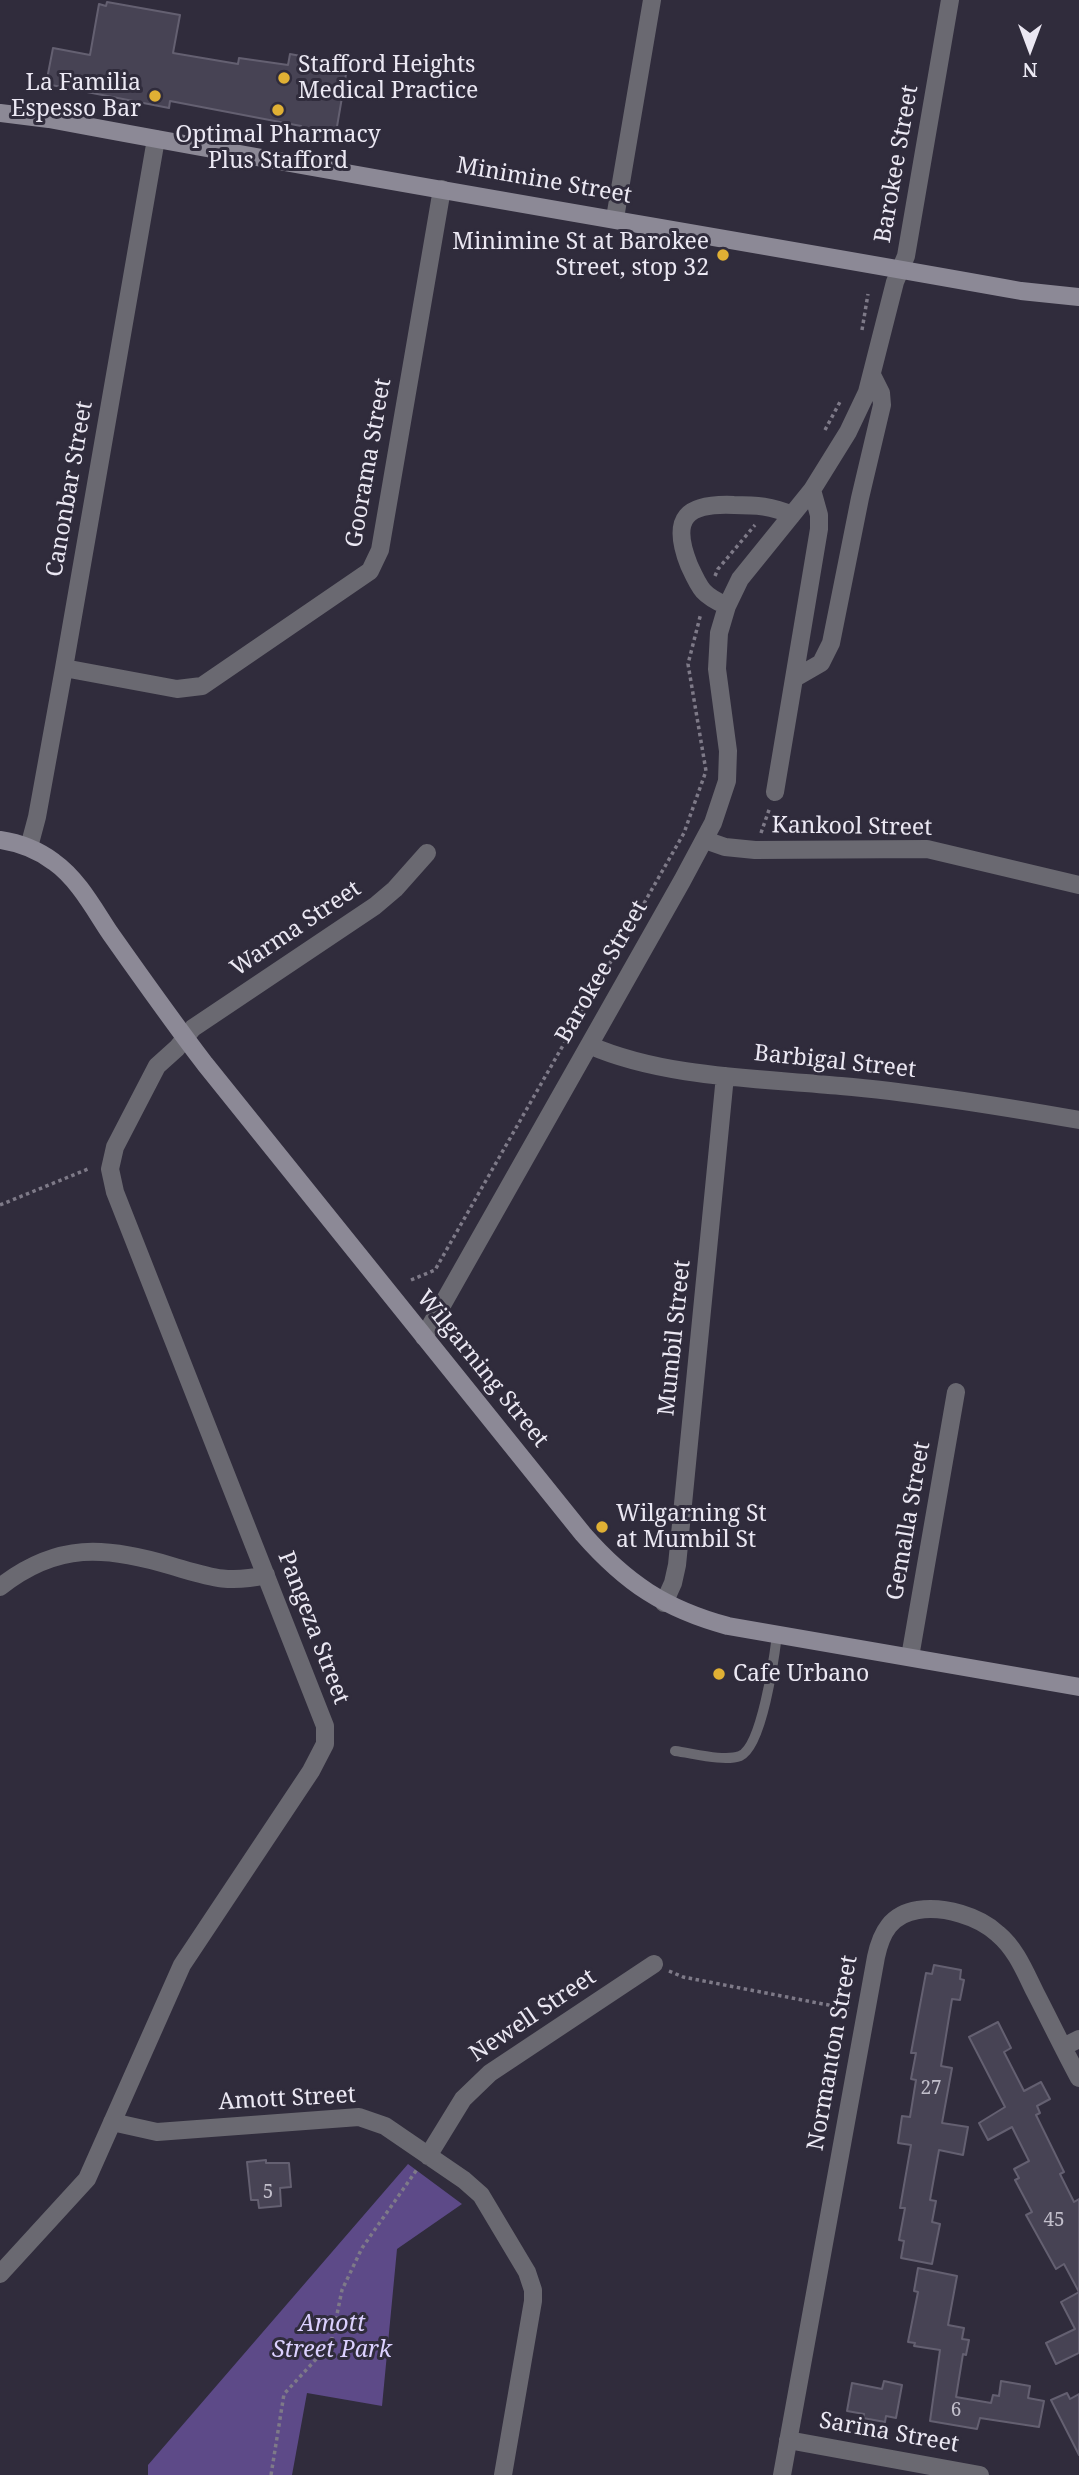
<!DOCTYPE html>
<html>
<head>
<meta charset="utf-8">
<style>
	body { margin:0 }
	#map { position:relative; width:1079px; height:2475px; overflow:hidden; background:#302c3c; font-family:"Noto Serif",serif }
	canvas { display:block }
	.north { position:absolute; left:995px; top:14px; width:70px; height:70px; -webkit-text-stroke:5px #302c3c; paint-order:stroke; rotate:180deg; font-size:19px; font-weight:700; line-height:28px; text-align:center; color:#ebe8f3 }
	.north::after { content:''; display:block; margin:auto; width:24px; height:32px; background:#ebe8f3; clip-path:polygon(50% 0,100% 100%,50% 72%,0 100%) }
</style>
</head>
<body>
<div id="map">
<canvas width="1079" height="2475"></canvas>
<div class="north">N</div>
</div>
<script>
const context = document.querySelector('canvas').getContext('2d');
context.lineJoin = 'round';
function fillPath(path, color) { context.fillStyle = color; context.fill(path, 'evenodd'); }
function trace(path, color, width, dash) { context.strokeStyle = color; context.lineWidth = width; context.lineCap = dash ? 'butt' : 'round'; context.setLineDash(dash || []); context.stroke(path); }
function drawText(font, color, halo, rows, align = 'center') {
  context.font = font + ' "Noto Serif",serif'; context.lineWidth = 6; context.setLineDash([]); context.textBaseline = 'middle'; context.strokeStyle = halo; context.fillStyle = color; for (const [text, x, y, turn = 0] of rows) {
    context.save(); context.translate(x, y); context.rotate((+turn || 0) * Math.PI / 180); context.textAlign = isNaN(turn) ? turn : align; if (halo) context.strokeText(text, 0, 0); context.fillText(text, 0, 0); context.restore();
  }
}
fillPath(new Path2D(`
	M408,2164L462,2204L397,2249L382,2406L307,2393L292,2475H148V2465Z`), '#5d4a88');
const building = new Path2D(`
	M107,2L180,15L173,53L238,64L239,58L288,65L290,54L306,57L304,66L346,74L334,144L299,138L301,126L170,101L169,108L46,84L53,48L90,55L99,4L106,6Z
	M934,1965L961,1970L960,1979L964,1980L960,2000L952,1999L941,2066L952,2068L942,2123L968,2127L963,2155L939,2150L930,2200L936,2201L932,2222L940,2224L932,2264L901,2258L904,2241L899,2240L905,2208H900L911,2145L898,2143L902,2116L910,2117L916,2080L911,2079L916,2053H911L926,1973L932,1974Z
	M998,2022L1011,2048L1004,2052L1024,2091L1041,2082L1050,2099L1037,2106L1040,2113L1036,2115L1064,2172L1060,2174L1074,2202L1079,2199V2353L1056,2364L1046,2343L1075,2329L1061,2302L1079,2292L1064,2264L1056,2269L1026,2215L1032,2212L1015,2180L1019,2178L1014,2169L1029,2161L1012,2127L988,2140L979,2123L1005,2107L969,2037Z
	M266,2160V2163H289L291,2187L280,2188L281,2206L259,2208L258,2200H251L247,2162Z
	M918,2268L957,2276L948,2325L964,2328L962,2339L969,2340L966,2355L963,2354L956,2397L991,2403L993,2395L999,2396L1001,2381L1030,2386L1028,2398L1044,2401L1039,2427L980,2418L977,2429L930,2421L940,2350L914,2346L915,2343L908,2342L918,2292L914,2291Z
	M884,2381L902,2385L896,2418L886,2416L885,2422L863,2418L864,2414L847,2411L852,2383L882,2389Z
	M1067,2393L1070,2399L1079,2394V2455L1051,2400Z`);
fillPath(building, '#474354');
trace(building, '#646071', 2);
trace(new Path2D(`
	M862,330L868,294
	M825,430L841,400
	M715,576L718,569L755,525
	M761,833L770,807
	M0,1205L88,1169
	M411,1280L435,1270L684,833L706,771L688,664L701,613
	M669,1971L683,1977L849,2009
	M271,2475L284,2394L331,2343L342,2290L362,2248L418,2168`), '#7e7a88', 3.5, [3.5, 3.5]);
trace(new Path2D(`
	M675,1751C692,1753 724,1762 740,1756C762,1747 774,1659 777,1635`), '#6a6971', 10);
trace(new Path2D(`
	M615,218L652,0
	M727,606C702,595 700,589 689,565C670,517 687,503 734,505C756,505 772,506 792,515
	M64,668L177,689L202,686L370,571L380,550L442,189
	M795,678L821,663L831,643L860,498L882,405L881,393L872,375
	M775,792L819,529V515L812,490
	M705,840L725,847L755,850L927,849L1079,885
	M29,847L37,817L64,668L156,139
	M589,1045C664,1078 759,1078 841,1086C921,1093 1000,1106 1079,1120
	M424,1337L682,881L713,823L727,781L728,751L717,669L719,633L727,606L740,579L812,490L848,432L867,392L895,282L906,256L950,0
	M0,1587C57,1542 106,1546 172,1566C210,1577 227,1584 266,1575
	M664,1603L673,1583L677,1565L725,1076
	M910,1657L956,1392
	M1063,2047L1079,2039
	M112,2122L157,2132L359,2117L385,2126L464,2180L481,2195L527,2272L533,2290V2301L503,2475
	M428,2156L463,2099L490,2073L654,1964
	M0,2274L87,2179L182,1965L311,1771L325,1744V1726L115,1192L110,1169L115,1147L157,1066L177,1048L193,1028L375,906L395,889L427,853
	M788,2440L980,2475
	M782,2475L876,1957C881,1933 891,1914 918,1910C944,1906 979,1916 998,1934C1016,1949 1025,1972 1035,1992C1050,2021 1064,2050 1079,2078`), '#6a6971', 18);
trace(new Path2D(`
	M0,113L49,119C372,180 697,233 1021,291L1079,297
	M0,840C20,843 38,850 54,862C78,879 94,909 110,933C141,977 172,1021 205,1064L583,1534C626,1583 665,1609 728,1626L1079,1687`), '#8c8996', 18);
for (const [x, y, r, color] of [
	[284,78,7,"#e0b034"],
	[155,96,7,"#e0b034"],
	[278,110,7,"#e0b034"],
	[723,255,7,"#e0b034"],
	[602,1527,7,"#e0b034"],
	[719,1674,7,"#e0b034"]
]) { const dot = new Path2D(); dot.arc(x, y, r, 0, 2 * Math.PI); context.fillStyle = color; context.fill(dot); trace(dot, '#302c3c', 2.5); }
drawText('19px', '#c2bfcb', null, [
	["27",931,2089],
	["5",268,2193],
	["45",1054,2221],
	["6",956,2411]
]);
drawText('23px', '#ebe8f3', '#302c3c', [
	["Stafford Heights",298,65],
	["Medical Practice",298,91],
	["La Familia",141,83,"right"],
	["Espesso Bar",141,109,"right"],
	["Optimal Pharmacy",278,135,"center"],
	["Plus Stafford",278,161,"center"],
	["Minimine St at Barokee",709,242,"right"],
	["Street, stop 32",709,268,"right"],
	["Wilgarning St",616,1514],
	["at Mumbil St",616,1540],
	["Cafe Urbano",733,1674]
], 'left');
drawText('23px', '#ebe8f3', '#302c3c', [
	["Barokee Street",897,164,-80],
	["Minimine Street",544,181,10],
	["Goorama Street",369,463,-80],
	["Canonbar Street",70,489,-80],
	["Kankool Street",852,827,1],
	["Warma Street",296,929,-34],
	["Barokee Street",602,972,-60],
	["Barbigal Street",835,1062,6],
	["Mumbil Street",675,1338,-84],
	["Wilgarning Street",482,1369,51],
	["Gemalla Street",909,1521,-80],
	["Pangeza Street",313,1628,69],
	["Newell Street",533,2016,-34],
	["Normanton Street",833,2053,-80],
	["Amott Street",287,2099,-3],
	["Sarina Street",889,2433,10]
]);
drawText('italic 23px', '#dcd1ff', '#302c3c', [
	["Amott",332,2324],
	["Street Park",332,2350]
]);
</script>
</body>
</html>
